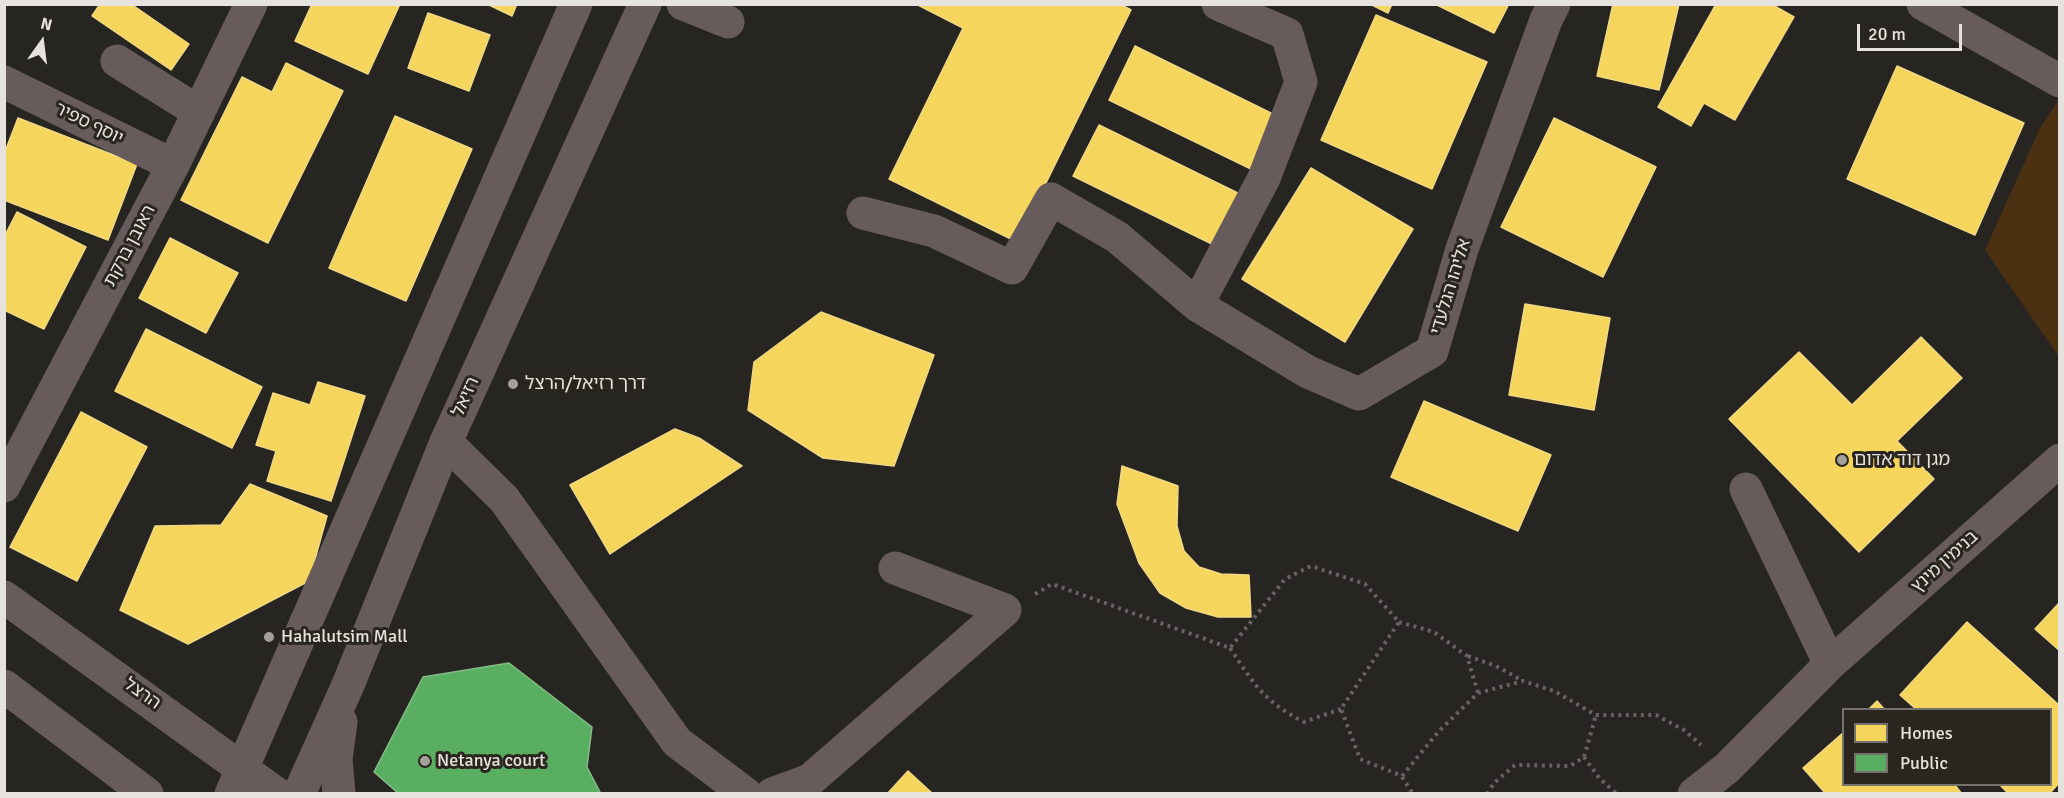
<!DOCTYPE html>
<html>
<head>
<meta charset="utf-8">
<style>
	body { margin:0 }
	#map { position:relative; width:2064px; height:798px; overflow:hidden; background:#272522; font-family:Signika,sans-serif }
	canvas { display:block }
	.frame { position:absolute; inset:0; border:6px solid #e6e2de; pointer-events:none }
	.legend { position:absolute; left:1842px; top:708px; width:210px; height:78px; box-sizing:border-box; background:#2a251f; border:2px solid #75716b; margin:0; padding:8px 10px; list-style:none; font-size:18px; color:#e6e2de }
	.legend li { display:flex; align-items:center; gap:12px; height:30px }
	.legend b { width:30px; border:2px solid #75716b }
	.north { position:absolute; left:12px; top:12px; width:60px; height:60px; -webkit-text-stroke:4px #2a251f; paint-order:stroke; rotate:14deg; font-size:16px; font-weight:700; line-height:24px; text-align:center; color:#e6e2de }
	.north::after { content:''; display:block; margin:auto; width:21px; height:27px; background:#e6e2de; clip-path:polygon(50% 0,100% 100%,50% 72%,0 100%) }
	.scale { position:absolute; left:1857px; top:24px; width:105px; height:27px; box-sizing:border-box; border:3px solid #e6e2de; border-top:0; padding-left:8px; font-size:18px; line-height:21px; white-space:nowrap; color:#e6e2de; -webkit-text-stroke:4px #2a251f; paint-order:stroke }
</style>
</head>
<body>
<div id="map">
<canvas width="2064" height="798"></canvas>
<div class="frame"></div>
<ul class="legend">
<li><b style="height:16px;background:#f6d55c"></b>Homes</li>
<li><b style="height:16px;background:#5aae61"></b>Public</li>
</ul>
<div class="north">N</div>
<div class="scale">20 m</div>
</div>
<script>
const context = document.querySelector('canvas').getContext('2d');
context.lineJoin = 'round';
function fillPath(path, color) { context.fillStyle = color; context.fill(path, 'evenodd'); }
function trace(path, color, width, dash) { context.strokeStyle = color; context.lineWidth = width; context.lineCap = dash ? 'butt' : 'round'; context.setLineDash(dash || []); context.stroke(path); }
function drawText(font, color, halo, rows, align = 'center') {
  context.font = font + ' Signika,"Noto Sans Hebrew",sans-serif'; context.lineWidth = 6; context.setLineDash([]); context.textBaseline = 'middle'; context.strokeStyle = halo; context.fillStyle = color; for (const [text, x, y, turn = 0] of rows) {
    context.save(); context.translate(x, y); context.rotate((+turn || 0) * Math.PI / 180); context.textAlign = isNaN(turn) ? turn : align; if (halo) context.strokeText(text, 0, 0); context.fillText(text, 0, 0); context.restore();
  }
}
fillPath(new Path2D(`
	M2059,99V357L1985,250L2039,130Z`), '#4b3111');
const homes = new Path2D(`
	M100,4H131L189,44L171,70L92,16Z
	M312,4H400L368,74L295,41Z
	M487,4H517L512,16Z
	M916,4H1120L1131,10L1017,242L889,179L963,28Z
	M1370,4H1392L1388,13Z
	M1435,4H1509L1494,33Z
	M1613,4H1679L1659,90L1597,76Z
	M1716,4H1771L1794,17L1735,120L1704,103L1691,126L1658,107Z
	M428,13L490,35L469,91L408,68Z
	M1376,15L1487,62L1432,189L1321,140Z
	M1135,46L1279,117L1253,170L1109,100Z
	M286,63L343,91L268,243L181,200L242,77L272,92Z
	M1897,66L2024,123L1975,235L1847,179Z
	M395,116L472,149L406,301L329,268Z
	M18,118L137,164L108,240L4,200V154Z
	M1554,118L1656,167L1603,277L1501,227Z
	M1099,125L1246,197L1220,248L1073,176Z
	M1311,168L1413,229L1345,342L1242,279Z
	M17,212L86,247L44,329L4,310V237Z
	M170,238L238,273L206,333L139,298Z
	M1525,304L1610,318L1594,410L1509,395Z
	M821,312L934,355L894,466L823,458L748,410L754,362Z
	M146,329L262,387L232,448L115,391Z
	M1921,337L1962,378L1897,441L1934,479L1859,552L1729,419L1799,352L1852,405Z
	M318,382L365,396L331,501L267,481L276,451L256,445L273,393L310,405Z
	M1424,401L1551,455L1518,531L1391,477Z
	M81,412L147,447L77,581L10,547Z
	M675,429L699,438L742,466L610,554L570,485Z
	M1122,466L1178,486L1177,526L1184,551L1199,567L1221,574L1249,575L1251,617H1218L1186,608L1160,593L1139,563L1117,504Z
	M250,484L327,516L309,581L188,644L120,610L155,526L221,525Z
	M2060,602V651L2035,629Z
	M1967,622L2060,706V782L2049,794H2009L1999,784H2050V710H1917L1900,695Z
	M1877,701L1885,710H1868Z
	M1844,732V784H1954L1962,794H1826L1803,768Z
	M908,771L933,794H887Z`);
fillPath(homes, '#f6d55c');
trace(homes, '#f1d983', 1.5);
const public = new Path2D(`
	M509,663L592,727L587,767L601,794H399L374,772L423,677Z`);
fillPath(public, '#5aae61');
trace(public, '#84be86', 1.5);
trace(new Path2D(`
	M1035,594L1052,584L1230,648L1285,579L1311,566L1365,584L1399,622L1341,709L1360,759L1402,776L1439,731L1478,693L1523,681L1554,691L1596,715H1656L1684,730L1701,745
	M1399,622L1434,632L1467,656L1478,693
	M1230,648C1255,685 1263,701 1304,722L1341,709
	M1468,656L1496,666L1523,681
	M1584,757L1600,779L1617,794
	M1402,777L1413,794
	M1487,794L1494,783L1515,765L1570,766L1584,757L1596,715`), '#6a6162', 4, [3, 4.5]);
trace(new Path2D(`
	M683,4L728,22
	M1923,4L2060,81
	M117,61L199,112
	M4,82L173,165
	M863,213L934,231L1012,268L1051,199L1117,237L1197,305L1308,372L1359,394L1432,351L1462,249L1546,20L1554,4
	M1197,305L1264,178L1301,82L1287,34L1218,4
	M446,442L504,499L677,742L746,794
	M4,486L173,165L251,4
	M1746,489L1830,664
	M772,794L810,780L1005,610L895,568
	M1694,794L1727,768L1830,664L2060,460`), '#675b5c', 33);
trace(new Path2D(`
	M4,597L277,794
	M4,686L147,794
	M231,794L576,4
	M299,794L348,685L446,442L645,4
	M339,794L336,759L341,722`), '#685b5c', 33);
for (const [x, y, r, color] of [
	[513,384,6,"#a3a09c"],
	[1842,460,6,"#a3a09c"],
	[269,637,6,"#a3a09c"],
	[425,761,6,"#a3a09c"]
]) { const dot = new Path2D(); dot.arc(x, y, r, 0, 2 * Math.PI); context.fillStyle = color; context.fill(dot); trace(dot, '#2a251f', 2); }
drawText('18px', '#e6e2de', '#2a251f', [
	["יוסף ספיר",89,124,26],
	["ראובן ברקת",130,246,-62],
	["אליהו הגלעדי",1451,287,-73],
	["רזיאל",466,397,-66],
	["בנימין מינץ",1945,562,-42],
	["הרצל",142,694,35]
]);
drawText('18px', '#e6e2de', '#2a251f', [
	["דרך רזיאל/הרצל",525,384],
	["מגן דוד אדום",1854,460],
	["Hahalutsim Mall",281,637],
	["Netanya court",437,761]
], 'left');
</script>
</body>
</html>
